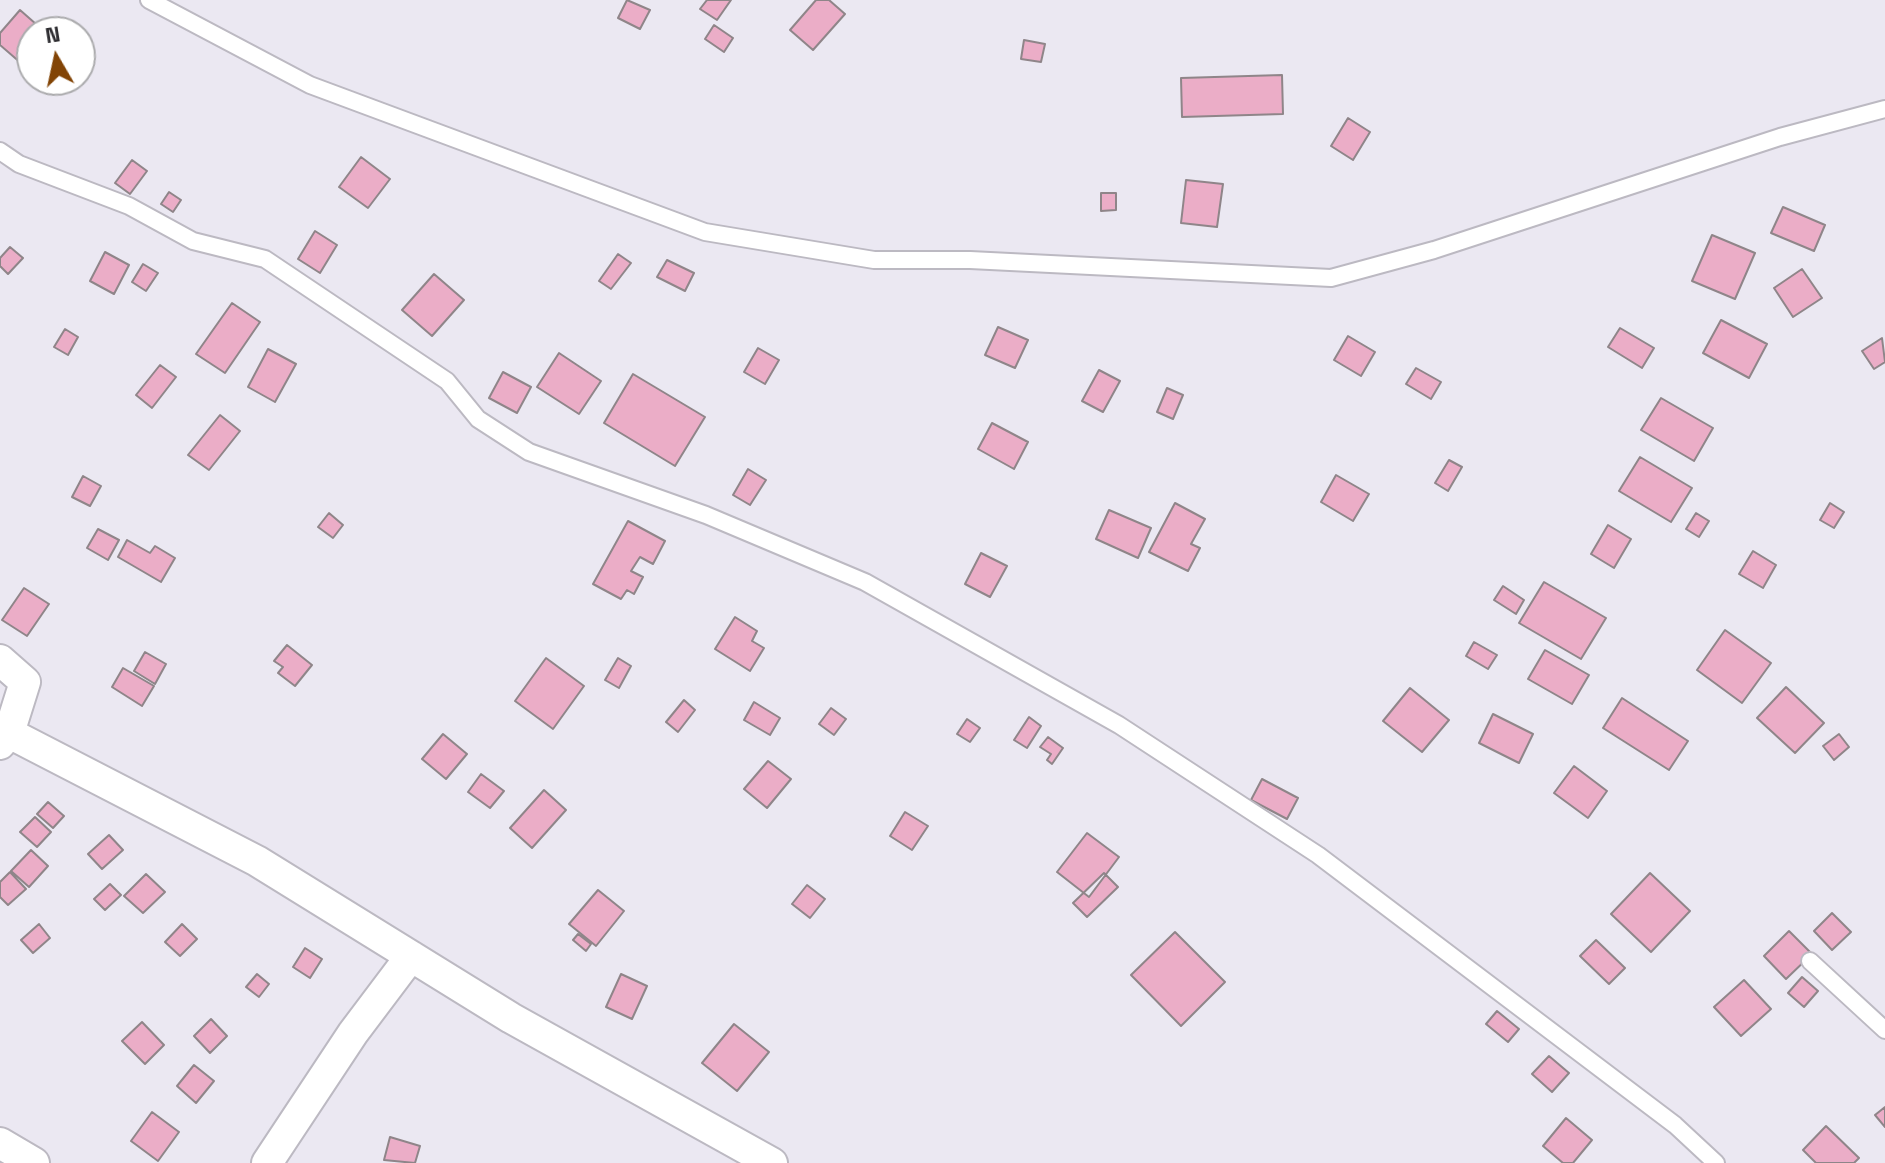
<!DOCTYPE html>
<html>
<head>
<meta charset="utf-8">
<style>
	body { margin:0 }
	#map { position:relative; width:1885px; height:1163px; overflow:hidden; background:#ebe8f2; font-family:"Space Grotesk",sans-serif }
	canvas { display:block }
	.north { position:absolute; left:16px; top:16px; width:80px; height:80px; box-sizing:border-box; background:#fff; border:2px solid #ababad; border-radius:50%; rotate:351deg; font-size:22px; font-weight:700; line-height:32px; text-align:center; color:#2e2d31 }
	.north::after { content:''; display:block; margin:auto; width:28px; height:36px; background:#824405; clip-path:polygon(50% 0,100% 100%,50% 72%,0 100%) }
</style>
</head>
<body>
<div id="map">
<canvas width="1885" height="1163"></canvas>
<div class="north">N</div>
</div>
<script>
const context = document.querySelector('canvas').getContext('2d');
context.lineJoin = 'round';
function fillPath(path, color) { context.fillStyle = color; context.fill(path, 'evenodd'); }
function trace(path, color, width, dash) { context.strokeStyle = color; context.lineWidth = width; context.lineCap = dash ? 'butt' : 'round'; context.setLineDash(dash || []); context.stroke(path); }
const building = new Path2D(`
	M627,0L650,10L640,29L618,18Z
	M707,0H731L717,20L700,9Z
	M816,0H829L845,14L813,50L790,30Z
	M20,10L45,32H32V53L22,64L0,45V33Z
	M714,25L733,38L724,52L705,39Z
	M1024,40L1045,44L1041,62L1021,59Z
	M1282,75L1283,114L1182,117L1181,78Z
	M1348,118L1370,132L1353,160L1331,146Z
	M361,157L390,179L368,208L339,187Z
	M132,160L147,171L130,194L115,183Z
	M1186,180L1223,184L1217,227L1181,223Z
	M169,192L181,200L173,212L161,204Z
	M1101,193H1116V210L1101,211Z
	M1783,207L1825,225L1814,251L1771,233Z
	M315,231L337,245L320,273L298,259Z
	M1712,235L1755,253L1735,299L1692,281Z
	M10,247L23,258L8,274L0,266V258Z
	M105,252L129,265L114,294L90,281Z
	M618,254L631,263L611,289L599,281Z
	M667,260L694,273L685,291L657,277Z
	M143,264L158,273L146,291L132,282Z
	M1802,269L1822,298L1793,317L1774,288Z
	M434,274L464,300L432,336L402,310Z
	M232,303L260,322L225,373L196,354Z
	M1721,320L1767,344L1749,378L1703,353Z
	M998,327L1028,340L1015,368L985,355Z
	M1620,328L1654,348L1642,368L1608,347Z
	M65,329L78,337L68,355L54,347Z
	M1348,336L1375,352L1361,376L1334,360Z
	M1882,338L1885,362L1874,369L1862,351Z
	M758,348L779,360L765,384L744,372Z
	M268,349L296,364L275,402L248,387Z
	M559,353L601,381L579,414L537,387Z
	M160,365L176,377L152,408L136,395Z
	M1416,368L1441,382L1431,399L1406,384Z
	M1099,370L1120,381L1103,412L1082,401Z
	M503,372L531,387L517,413L489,398Z
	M633,374L705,417L675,466L604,423Z
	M1167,388L1183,395L1173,419L1157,412Z
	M1661,398L1713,428L1694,461L1641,430Z
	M220,415L240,431L209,470L188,455Z
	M992,423L1028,442L1014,469L978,449Z
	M1640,457L1692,488L1671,522L1619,491Z
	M1449,460L1462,467L1448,491L1435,483Z
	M748,469L766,480L750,505L733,495Z
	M1336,475L1369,494L1353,521L1321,502Z
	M83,476L101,486L90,506L72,497Z
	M1175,503L1205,519L1191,544L1200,548L1188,571L1149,552Z
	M1830,503L1844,512L1834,528L1820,520Z
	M1109,510L1151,528L1138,558L1096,539Z
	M329,513L343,525L333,538L318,527Z
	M1696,513L1709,521L1699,537L1686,529Z
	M628,521L665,541L653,564L640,557L631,571L643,577L634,594L627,590L621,599L593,584Z
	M1608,525L1631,539L1614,568L1591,554Z
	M98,529L119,540L108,560L87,548Z
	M127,540L150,553L155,546L175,558L161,582L118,557Z
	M1753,551L1776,565L1763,588L1739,574Z
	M981,553L1007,566L990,597L965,584Z
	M1544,582L1606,618L1581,659L1519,623Z
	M1503,586L1524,600L1516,614L1494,600Z
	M24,588L49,604L27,636L2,620Z
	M735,617L757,631L752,641L764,648L750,671L715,649Z
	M1725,630L1771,663L1742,703L1697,670Z
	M1474,642L1497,655L1488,669L1466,656Z
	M287,645L312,665L295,686L278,673L283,667L274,661Z
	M1545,650L1589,675L1572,704L1528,679Z
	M145,652L166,664L155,684L134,671Z
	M546,658L584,686L553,729L515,701Z
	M618,658L631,666L619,688L605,680Z
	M123,668L154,686L142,706L112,687Z
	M1786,687L1824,723L1795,753L1757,718Z
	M1410,688L1449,720L1422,752L1383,721Z
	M1622,698L1688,741L1669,770L1603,728Z
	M684,700L695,710L678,732L666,722Z
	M754,702L780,718L770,735L744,720Z
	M831,708L846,719L834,735L819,724Z
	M1493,714L1533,734L1519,763L1479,743Z
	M1029,717L1041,726L1027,748L1014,740Z
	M967,719L980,728L970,742L957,734Z
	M443,734L467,754L446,779L422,759Z
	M1839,734L1849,747L1834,760L1823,746Z
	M1048,737L1063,748L1052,764L1047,760L1051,754L1040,747Z
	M768,761L791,779L767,808L744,789Z
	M1574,766L1607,791L1588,818L1554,793Z
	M481,774L504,791L490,808L468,792Z
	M1262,779L1298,798L1287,819L1251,800Z
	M544,790L566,810L532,848L510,828Z
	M48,802L64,816L53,828L37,814Z
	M905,812L928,826L912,850L890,836Z
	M35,817L51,832L37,847L20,832Z
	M1087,833L1119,857L1089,897L1057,872Z
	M109,835L123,850L102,869L88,854Z
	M31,850L48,866L29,887L11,871Z
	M10,872L26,889L8,905L0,897V882Z
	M1104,873L1118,887L1087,917L1073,903Z
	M1650,873L1690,911L1651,952L1611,914Z
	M146,874L165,892L143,913L124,896Z
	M110,884L121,895L105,910L94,899Z
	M807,885L825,899L810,918L792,904Z
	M598,890L624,911L596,946L569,924Z
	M1832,913L1851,932L1832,950L1814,931Z
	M39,924L50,938L33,953L21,940Z
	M182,924L197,939L180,956L165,942Z
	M1789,931L1812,954L1786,979L1764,956Z
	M1175,932L1225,982L1181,1026L1131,975Z
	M578,934L591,944L586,951L573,940Z
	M1596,940L1625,968L1609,984L1580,956Z
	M305,948L322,959L310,978L293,967Z
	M257,974L269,984L259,997L246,987Z
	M621,974L647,986L632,1019L606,1007Z
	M1802,977L1818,991L1804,1007L1788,993Z
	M1744,980L1771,1009L1741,1036L1714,1007Z
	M1497,1011L1519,1029L1508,1042L1486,1024Z
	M211,1019L227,1036L210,1053L194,1036Z
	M142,1022L164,1045L145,1064L122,1041Z
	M734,1024L769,1052L737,1091L702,1063Z
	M1549,1056L1569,1073L1552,1092L1532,1074Z
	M194,1065L214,1081L196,1103L177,1086Z
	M1885,1107V1127L1875,1115Z
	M152,1112L179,1132L158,1161L131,1141Z
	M1566,1118L1592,1140L1573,1163H1563L1543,1146Z
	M1826,1126L1859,1158L1854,1163H1816L1803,1150Z
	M390,1137L420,1146L415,1163L384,1160Z`);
fillPath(building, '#ebadc7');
trace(building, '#8f8589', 2);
const service = new Path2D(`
	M149,0L310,85L705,232L874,260H970L1331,278L1434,250L1780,137L1885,109
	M0,151L19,164L129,206L193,241L265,259L447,381L478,419L529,452L706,515L865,582L1119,725L1318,855L1675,1125L1716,1163
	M1810,961L1885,1030`);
const minor = new Path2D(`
	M0,660L25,682L9,733L0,744
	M9,733L257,861L511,1018L772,1163
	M0,1143L34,1163
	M267,1163L353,1033L411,956`);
trace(service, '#bcb9c2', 20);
trace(minor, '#bcb9c2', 34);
trace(service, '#fff', 16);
trace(minor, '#fff', 30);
</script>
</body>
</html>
